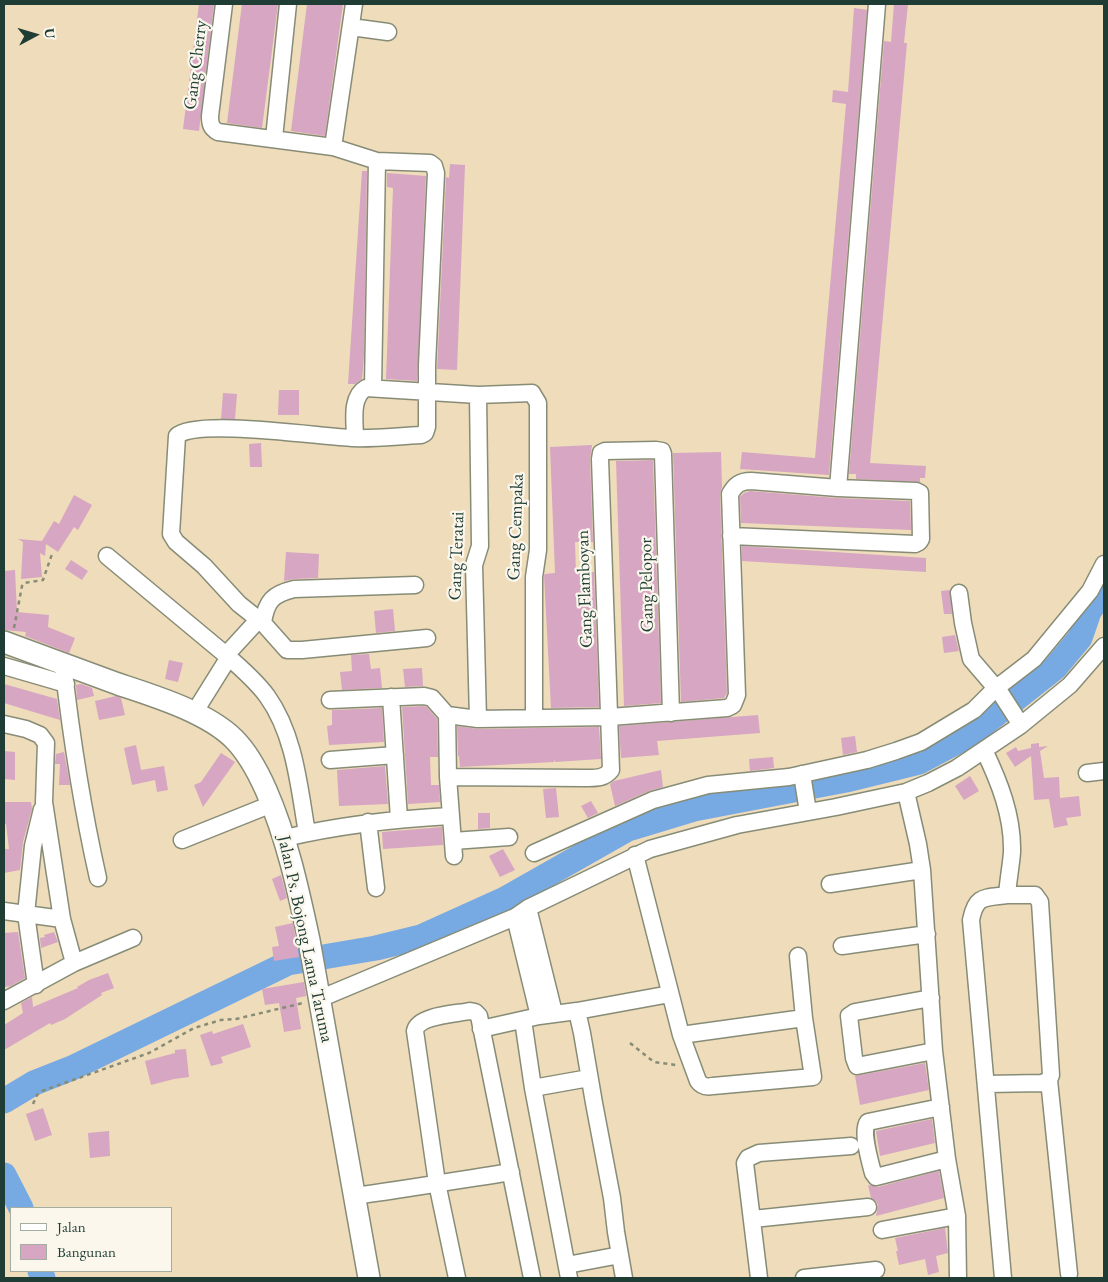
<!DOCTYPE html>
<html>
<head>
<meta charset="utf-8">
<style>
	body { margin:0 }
	#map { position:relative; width:1108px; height:1282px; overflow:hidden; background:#efdcba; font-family:"EB Garamond",serif }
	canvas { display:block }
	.frame { position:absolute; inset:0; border:5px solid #1f3d34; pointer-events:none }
	.legend { position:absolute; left:10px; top:1207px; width:162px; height:65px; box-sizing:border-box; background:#fbf7ec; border:1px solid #a3ada2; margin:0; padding:6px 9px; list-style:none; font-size:15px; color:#1f3d34 }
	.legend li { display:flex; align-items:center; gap:10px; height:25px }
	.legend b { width:25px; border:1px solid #a3ada2 }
	.north { position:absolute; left:10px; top:10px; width:50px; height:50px; -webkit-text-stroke:4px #fbf7ec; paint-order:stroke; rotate:84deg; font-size:14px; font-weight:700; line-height:20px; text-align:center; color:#1f3d34 }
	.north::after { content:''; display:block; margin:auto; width:18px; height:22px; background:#1f3d34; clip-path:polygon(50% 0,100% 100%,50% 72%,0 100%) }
</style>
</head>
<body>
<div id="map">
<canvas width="1108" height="1282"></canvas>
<div class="frame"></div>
<ul class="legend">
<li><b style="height:6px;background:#fff"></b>Jalan</li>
<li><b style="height:14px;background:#d6a6c2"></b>Bangunan</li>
</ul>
<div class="north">U</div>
</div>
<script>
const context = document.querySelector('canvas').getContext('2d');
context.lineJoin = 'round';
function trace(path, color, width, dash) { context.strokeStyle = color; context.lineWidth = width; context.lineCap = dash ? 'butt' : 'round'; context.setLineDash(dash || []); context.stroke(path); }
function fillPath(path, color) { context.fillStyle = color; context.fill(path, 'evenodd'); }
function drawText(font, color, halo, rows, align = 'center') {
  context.font = font + ' "EB Garamond",serif'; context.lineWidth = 4.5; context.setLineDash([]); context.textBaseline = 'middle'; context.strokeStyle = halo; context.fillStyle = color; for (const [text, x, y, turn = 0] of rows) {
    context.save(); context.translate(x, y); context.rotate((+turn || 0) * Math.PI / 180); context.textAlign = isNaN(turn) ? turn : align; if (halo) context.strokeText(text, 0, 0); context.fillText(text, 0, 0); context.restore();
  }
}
trace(new Path2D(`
	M4,1101L34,1083L72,1068L288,963L376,948L421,937L503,900L628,829L694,809L846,780L919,762L970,735L1055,668L1080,638L1089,612L1104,589
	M4,1175L21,1208
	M40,1271L43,1278`), '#77aae3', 25);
fillPath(new Path2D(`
	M199,4H214L199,131L183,129Z
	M242,4H278L262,128L227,123Z
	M307,4H343L325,136L291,131Z
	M894,4H908L904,43H907L870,463L926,466L925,478H920V482L856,479V474H849L884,41L891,42Z
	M854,8L867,10L829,475L740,469L742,452L815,458L846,104L832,102L833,90L848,92Z
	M450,164L465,165L457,370L437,369L446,177L449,178Z
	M362,171H367L364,356L362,379L355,384H348Z
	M387,173L426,176L417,381L386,379L393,188L387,187Z
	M279,390H299V415H278Z
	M223,393L237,394L235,419H221Z
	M261,443L262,467H250L249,444Z
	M592,445L590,459L593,542H575L576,573L594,572L599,707L551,708L544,575L545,574L555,573L550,447Z
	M721,452L722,487L720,494L727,693L724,698L681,702L673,453Z
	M653,460L661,703L624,706L616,461Z
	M750,491L837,498L910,501L911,530L741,523L740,497L744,493Z
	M74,495L92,505L78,530L74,527L58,552L46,544L45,556L40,553L42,577L21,579L23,542L18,539L42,541L54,521L59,524Z
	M742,546L926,558V572L742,561Z
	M286,552L319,554L318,578L294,579L284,581Z
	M71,560L88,571L82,580L65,569Z
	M15,570L17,612L49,615L48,627L75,638L69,653L25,636L26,632L4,630L5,598L4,571Z
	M950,590L952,614H944L941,591Z
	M393,609L395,631L376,633L374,611Z
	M955,635L959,651L944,653L942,637Z
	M369,654L371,669L380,668L382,688L342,690L340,672L352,671L351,655Z
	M169,660L183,663L178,682L165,679Z
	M422,668L423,686L405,687L403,669Z
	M4,684L57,699L60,720L4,703Z
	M81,684L92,688L94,696L77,700L76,685Z
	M116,696L121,698L125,715L99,720L95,701Z
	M423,706L427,707L437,719L438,757H430L431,785H439L440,802L408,804L402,707Z
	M382,708L384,742L329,745L327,726L332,725V710Z
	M758,715L760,733L657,741L659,755L621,758L619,726Z
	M457,726L478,729L599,727L601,759L555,762L554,759V762L460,767L459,756H458Z
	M855,736L857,752L843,755L841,738Z
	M1039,743V747L1048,746L1040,751L1044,778L1059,777L1060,798L1079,796L1081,816L1066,818L1068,825L1054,828L1049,799L1034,800L1031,756L1015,767L1006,753L1016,747L1018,751L1031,748V744Z
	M136,745L141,770L164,766L168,790L157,792L155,780L132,785L124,748Z
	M4,751L15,752V780L4,779Z
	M64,752L68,773L70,785H59L60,764H55L56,754Z
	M221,753L235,762L203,807L194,785L201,782Z
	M773,757L774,768L750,771L749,759Z
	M385,766L388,804L339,806L337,770Z
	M661,770L663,787L649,791L615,806L610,784L614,781Z
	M970,776L979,791L964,800L955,786Z
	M556,788L559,817L546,818L543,789Z
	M591,801L598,813L588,818L581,806Z
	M4,802H31L32,809L23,842L20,870L4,873V849H9L6,824L4,823Z
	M478,813H490V828L478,829Z
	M442,827L443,845L383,849L382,832Z
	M503,849L515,870L500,877L489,856Z
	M281,875L287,898L280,901L272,879Z
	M293,923L299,957L274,961L272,947L279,946L275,927Z
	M18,932L25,978L11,986L4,987V933Z
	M54,932L58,942L41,948L40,938L45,937L44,935Z
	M108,973L114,988L101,993L102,995L65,1019L51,1025L50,1023L4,1050V1025L23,1013L21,1003L32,997L33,1007L78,988L77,987L89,980Z
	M304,982L306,996L296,998L301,1029L284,1032L279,1003L265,1005L262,989Z
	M243,1024L251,1047L221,1057L223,1063L211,1066L200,1035L212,1031L213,1034Z
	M186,1049L189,1077L174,1079L151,1085L145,1061L175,1053V1050Z
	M925,1063L929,1090L860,1105L855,1076Z
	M43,1108L52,1135L35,1141L26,1114Z
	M932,1119L935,1143L880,1156L876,1131Z
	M109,1131L110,1156L90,1158L88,1133Z
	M939,1171L944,1198L876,1216L878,1205L876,1201L871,1198L868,1185L878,1187Z
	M945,1228L948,1253L936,1256L939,1272L928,1275L925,1259L899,1265L896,1251H898L895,1238Z`), '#d6a6c2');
const minor = new Path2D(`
	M224,4L210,116C210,124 211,128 218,132L333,147L377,161L430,163L434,166L436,173L427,365V427L425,433L421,435C398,436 375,439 352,438C322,437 196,418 177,436L171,534L176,542L204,566L239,604L263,623L287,650H302L427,638
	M351,27L388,32
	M274,138L288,4
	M333,147L354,4
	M373,387L377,161
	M355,438C355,422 350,397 366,388L478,395L532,393L538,403V550L534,577V717
	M838,488L877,4
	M107,556L226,655L259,619
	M959,593L963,623L971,659L1001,694L1021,725
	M263,623C266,601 273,594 294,589L415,585
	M226,655C240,667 256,681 267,696C295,735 299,787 307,833
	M63,664C71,735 82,807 98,878
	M4,666L66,684
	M391,697L399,819
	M330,700L424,696L432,698L447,715L478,719L610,717L727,708L733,705L737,695L730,494C735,485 740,481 751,481L838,488L916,491L920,493L921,539L919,542L915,544L731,536
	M194,713L229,657
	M447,715L448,777L454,856
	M478,719L474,565L480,546L478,395
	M4,724L26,729L40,735L46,743L44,802L62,919L74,963
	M984,750C999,781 1013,816 1012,852C1011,866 1008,881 1007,895C984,898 976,895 971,920L1003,1278
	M330,760L395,755
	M1087,773L1104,771
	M802,774L808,812
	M448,777L585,778C595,778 604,779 611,770L600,459L601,453L605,451L656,450L662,451L663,454L671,713
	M906,792L918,844L922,870L934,1051L947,1159L957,1216L958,1278
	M368,822L376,888
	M285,838C340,825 394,819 450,816
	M182,840L272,804
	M453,841L509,837
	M534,853L653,800L708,785L789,777L867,760L896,751L921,742L974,710L995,689L1034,659L1090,591L1104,564
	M635,855L681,1035L698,1081C702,1087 707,1087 713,1086L813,1077L804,1018L798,956
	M830,884L922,870
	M528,908L554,1013
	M4,911L62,919
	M515,917L539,1016
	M842,946L927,934
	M36,985L26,914L33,846L42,809
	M931,998L855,1012L849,1016L854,1058L857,1066L934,1051
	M319,999L515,917L528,908L650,849L737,825L836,807L906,792L928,783L957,768L1021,725L1070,685L1104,646
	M4,1001L74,963L133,938
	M577,1011L582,1033L594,1103L612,1198L616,1232L624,1278
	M523,1020L533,1088L569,1278
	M481,1029L539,1016L577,1011L670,994
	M681,1035L804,1018
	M1049,1080L1069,1274
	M987,1084L1042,1083L1049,1080L1051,1075L1040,902L1035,895H1007
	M533,1088L589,1078
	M941,1107L868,1122C861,1130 870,1162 873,1173L876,1177L947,1159
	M355,1196C407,1189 459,1180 511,1172
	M753,1219L868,1207
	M882,1230L957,1216
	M567,1265L620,1255
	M457,1278L437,1183L415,1031C418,1015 456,1014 470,1011L475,1012L479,1016L532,1278
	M759,1278L745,1163L748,1158L759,1153L851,1146
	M804,1278L876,1270`);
const major = new Path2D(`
	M4,642C42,656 80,670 118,684C154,696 207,712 234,739C248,753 258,772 266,790C287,838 298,889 309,940L369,1278`);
trace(minor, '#878c77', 19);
trace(major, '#878c77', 24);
trace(new Path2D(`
	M14,628L22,586L24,583L43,580L52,554
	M630,1043L654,1062L676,1065
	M33,1104L37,1095L42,1091L149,1053L194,1028L221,1020L236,1019L303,1003`), '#878c77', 2.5, [4, 4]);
trace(minor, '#fff', 16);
trace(major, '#fff', 21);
drawText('18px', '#1f3d34', '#fbf7ec', [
	["Gang Cherry",196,65,-83],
	["Gang Cempaka",516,527,-88],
	["Gang Teratai",457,556,-88],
	["Gang Pelopor",647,585,-91],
	["Gang Flamboyan",585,589,-92],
	["Jalan Ps. Bojong Lama Taruma",305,939,78]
]);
</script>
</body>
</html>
